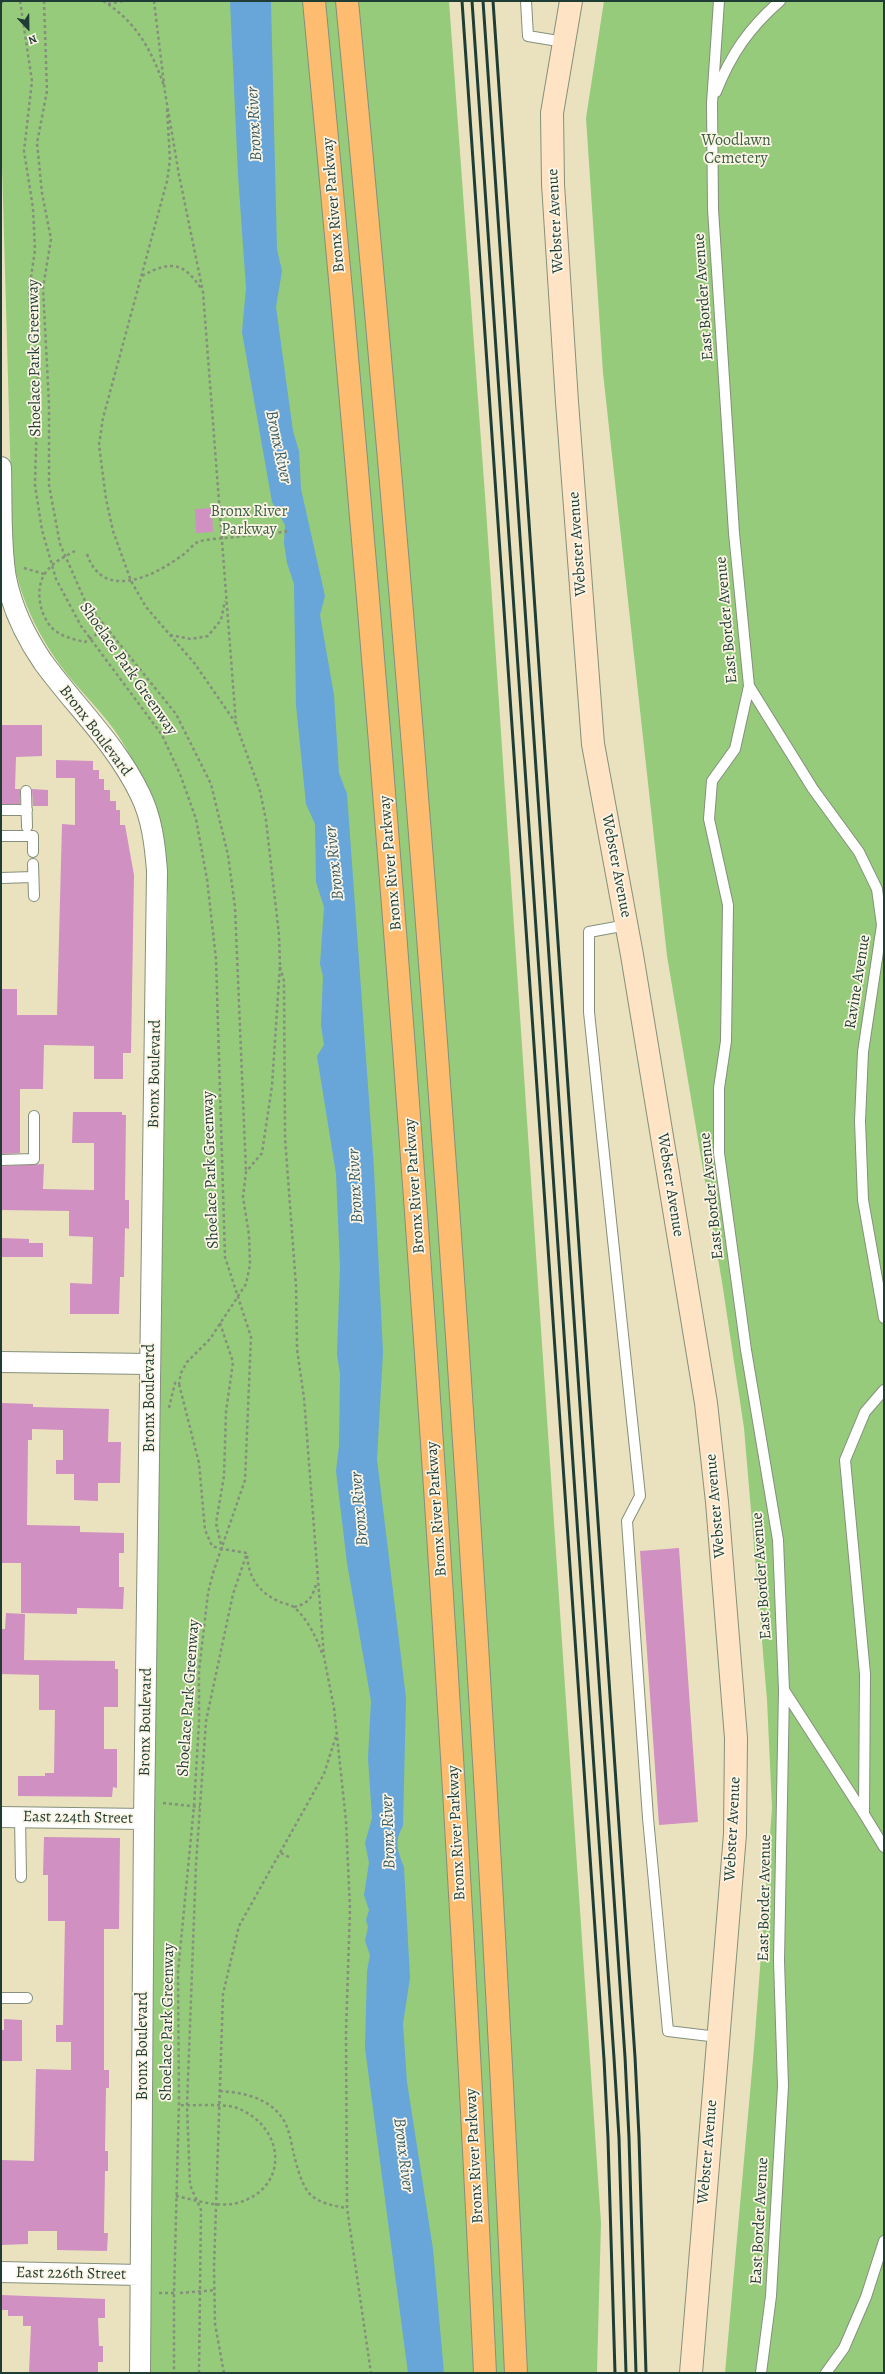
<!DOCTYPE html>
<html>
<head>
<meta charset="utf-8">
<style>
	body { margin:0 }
	#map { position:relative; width:885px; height:2374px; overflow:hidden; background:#eae2bf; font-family:Alegreya,serif }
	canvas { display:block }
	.frame { position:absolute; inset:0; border:2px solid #1f3d34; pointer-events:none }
	.north { position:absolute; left:8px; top:8px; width:40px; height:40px; -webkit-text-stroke:3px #fcf5e5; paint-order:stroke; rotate:158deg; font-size:11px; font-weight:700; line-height:16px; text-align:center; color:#1f3d34 }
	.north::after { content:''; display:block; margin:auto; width:14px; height:18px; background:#1f3d34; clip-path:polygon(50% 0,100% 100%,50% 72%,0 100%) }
</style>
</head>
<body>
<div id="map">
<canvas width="885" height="2374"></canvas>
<div class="frame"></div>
<div class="north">N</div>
</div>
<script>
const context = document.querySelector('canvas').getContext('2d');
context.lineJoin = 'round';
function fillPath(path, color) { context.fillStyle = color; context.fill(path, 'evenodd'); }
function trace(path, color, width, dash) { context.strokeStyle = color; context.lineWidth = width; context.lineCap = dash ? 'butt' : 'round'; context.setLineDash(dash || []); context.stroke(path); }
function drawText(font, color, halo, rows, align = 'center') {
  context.font = font + ' Alegreya,serif'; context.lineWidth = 3.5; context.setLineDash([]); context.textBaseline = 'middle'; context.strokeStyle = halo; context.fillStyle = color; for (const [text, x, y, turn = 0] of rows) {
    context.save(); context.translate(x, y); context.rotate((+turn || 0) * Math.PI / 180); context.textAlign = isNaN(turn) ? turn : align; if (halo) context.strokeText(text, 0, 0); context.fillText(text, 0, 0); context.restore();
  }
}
fillPath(new Path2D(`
	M1,1H449L486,509L601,2223L597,2373H147L154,1818V1628L168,895C164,845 151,791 126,748C111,722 90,701 71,679C42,644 20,601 13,557L1,129Z
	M604,1H884V2373H725L754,2048L772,1808L767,1700L744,1428L722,1282L667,956L603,373L586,118Z`), '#96cb7c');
fillPath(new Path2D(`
	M230,1H271L277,249L282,271L276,307L293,431L299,451L301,489L325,596L320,615L334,695L339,773L347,794L374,1169L383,1352L377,1459L406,1698L403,1826C394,1842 397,1849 404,1867L410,1978L403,2024L407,2082L433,2249L444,2373H408L365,2048L367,1971L370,1955L365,1941L368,1927L366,1920L369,1910L364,1895L369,1863L365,1843L372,1818L368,1758L371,1701L347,1563L336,1471L339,1446L340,1374L337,1354L340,1267L336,1174L317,1056L324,1045L321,1025L323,976L320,964L324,907L316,882L315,824L306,804L296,705L294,584L287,563L284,543L285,525L272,502L242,332L246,288L238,175Z`), '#68a5d9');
fillPath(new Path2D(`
	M212,508L213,532L196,533L195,509Z
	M1,725H42V756L16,757L15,789H20V804H1Z
	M56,760L93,761V770H99V779H104V790H110V801H116V810H120V825H125L134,875L131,1053H123V1079H94V1046L44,1045L43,1089H20V1153L1,1154V989H17V1015H57L62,824L75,825V778H56Z
	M32,789L48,790V806H33Z
	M73,1112H122V1115H126L125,1200H129V1229L125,1228L124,1277H120L119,1314H70V1283L92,1284L93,1237L69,1236V1211L1,1210V1166L44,1164L43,1189L94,1190V1143H72Z
	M1,1238L29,1239V1243H43V1257H1Z
	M1,1403L33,1404V1407L109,1409L108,1442H121L120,1483H98V1501L74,1500V1474H56V1460H63V1430L32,1429V1440H28L27,1525L80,1526V1532L124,1533V1553H119V1587H124L123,1609L77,1608V1614L21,1613V1563H1Z
	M679,1548L698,1822L659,1825L640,1551Z
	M6,1613L25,1614L24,1660L115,1661V1669H118V1707H104V1749H117V1788L113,1787L112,1797L18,1796V1776H45V1773H54L55,1710H39V1675L1,1674V1629H5Z
	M44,1837L120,1838L119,1929H104V2070H109V2088H106L105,2151H108V2171H105L104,2233H108L107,2251L57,2250V2231H28V2244L1,2245V2160L34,2161L36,2069L71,2070V2042H56V2025H63L65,1921H48V1875H43Z
	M4,2019L22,2020V2061H1V2030H4Z
	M1,2295L105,2299V2318H98L99,2346H103V2362H98V2373H29L31,2326H23V2316H8V2310H1Z`), '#d090c1');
const lane = new Path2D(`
	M526,1L528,36L564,42
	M719,1L712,103L713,209L734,533L749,686L735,749L712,781L709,819L728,905L726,1041L719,1088V1153L746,1350L778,1540L784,1690L779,1961L783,2086L771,2296L761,2373
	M716,92C731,54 749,28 780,1
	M749,686L813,789L859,852L877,889L882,925L863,1052L860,1121L863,1200L884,1318
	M26,791L27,827
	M1,810H27
	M1,836H33V852
	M33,864L34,896
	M1,878L33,877
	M627,925L589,932V1012L640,1496L627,1521L648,1818L668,2031L718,2037
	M1,1160L34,1159V1116
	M784,1690L864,1814L865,1674L845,1460L865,1412L884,1390
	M864,1814L884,1847
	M20,1817L21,1877
	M1,1998H27
	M826,2373L844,2348L866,2297L884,2241`);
const street = new Path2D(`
	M1,467C2,502 0,544 6,578C12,608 26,637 43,662C75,706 116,744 140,794C152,818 155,845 157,871L144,1819L140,2373
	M1,1362L150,1364
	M1,1817L144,1819
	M1,2272L140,2275`);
const secondary = new Path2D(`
	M571,1L552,113L553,184L567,402L593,744L632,955L706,1403L717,1502L736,1738L735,1834L691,2373`);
const highway = new Path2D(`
	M314,1C390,790 448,1581 485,2373
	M347,1C423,790 480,1581 516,2373`);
trace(lane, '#84907a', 12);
trace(street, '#84907a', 22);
trace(secondary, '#84907a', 24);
trace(highway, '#84907a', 24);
trace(new Path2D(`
	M20,1L32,81L24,151L33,208L35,250L29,291L33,347L38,376L35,485L42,530L56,579L81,626L162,735L180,774L196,819L207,879L216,959L225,1257L251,1337L245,1480L213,1573L208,1593L199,1671V1722L194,1806L178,1972L179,2102L174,2293V2373
	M44,1L47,91L37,143L42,193L51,239L43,288L49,404V485L60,544L85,601L176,714L211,784L228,855L235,907L246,1172
	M103,1C136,21 152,51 164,86
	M154,1L165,92L179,175L203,292L236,724L260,791L266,820L279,935L280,965L272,1086L262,1153L246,1172L243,1197L249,1235L250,1265L246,1284L210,1339L187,1362L181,1373L179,1384
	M1,3L3,1
	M108,4L123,1
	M167,109L170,160L167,181L103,418L99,445L106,499L113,531L131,581L146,607L195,664L235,722
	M142,276C171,260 184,262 202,290
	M75,551C64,557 51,563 44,575C35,591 40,614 51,627C59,636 73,639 85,642L106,628
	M87,554C103,602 155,576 184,554C189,550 193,544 198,542C206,539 217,539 225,538C246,536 268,534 289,531
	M24,568L44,574
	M170,635L191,639L208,636L221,620L225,601
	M280,967L284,981L285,1138L296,1286L297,1349L304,1398L324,1657L334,1708L346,1821L350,1909L346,2032L347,2208L371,2373
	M220,1323L233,1362L226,1412L224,1476L216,1523L222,1549L247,1553C248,1576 257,1591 278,1601C283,1604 291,1604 295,1608C308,1620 316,1637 322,1653
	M169,1408L175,1383L179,1384L199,1463L205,1530L212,1546L221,1549
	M294,1607C310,1603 312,1597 317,1582
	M163,1803L200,1807
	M281,1853L289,1857
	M220,2091C240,2092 266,2097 280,2115C289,2125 291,2142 294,2155C297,2167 301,2182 308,2192C317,2203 334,2206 347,2208
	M176,2196C196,2200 217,2208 237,2203C290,2189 286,2127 237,2108C223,2103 195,2106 179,2105
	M159,2293H174
	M180,2293L215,2290
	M199,2373L201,2210L190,2185L187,2106L196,1864L206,1721L233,1594L247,1553
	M224,2373L215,2324L214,2267L223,1994L239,1926L324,1774L336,1736`), '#84907a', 2.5, [3, 3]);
trace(lane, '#fff', 10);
trace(street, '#fff', 20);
trace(secondary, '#fee4c5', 22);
trace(highway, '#fdbc6f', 22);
trace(new Path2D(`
	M462,1L604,2059L608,2138L615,2373
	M472,1L614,2058L619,2138L626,2373
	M483,1L625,2057L629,2138L636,2373
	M493,1L635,2057L639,2137L646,2373`), '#1f3d34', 3);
drawText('16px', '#3d6046', '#fcf5e5', [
	["Woodlawn",736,141],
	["Cemetery",736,159],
	["Bronx River",249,512],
	["Parkway",249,530]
]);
drawText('16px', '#1f3d34', '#fcf5e5', [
	["Bronx River Parkway",334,205,-95],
	["Webster Avenue",556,221,-93],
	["East Border Avenue",704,297,-94],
	["Shoelace Park Greenway",35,358,-91],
	["Webster Avenue",578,544,-94],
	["East Border Avenue",727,620,-95],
	["Shoelace Park Greenway",128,669,55],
	["Bronx Boulevard",95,731,53],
	["Bronx River Parkway",391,863,-95],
	["Webster Avenue",616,866,79],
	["Ravine Avenue",858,982,-81],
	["Bronx Boulevard",155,1074,-89],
	["Shoelace Park Greenway",211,1170,-92],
	["Webster Avenue",670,1185,81],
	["Bronx River Parkway",415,1186,-94],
	["East Border Avenue",712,1196,-96],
	["Bronx Boulevard",150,1398,-90],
	["Webster Avenue",716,1506,-95],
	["Bronx River Parkway",437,1509,-94],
	["East Border Avenue",762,1576,-94],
	["Shoelace Park Greenway",189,1698,-86],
	["Bronx Boulevard",146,1722,-89],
	["East 224th Street",78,1818,1],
	["Webster Avenue",733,1829,-87],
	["Bronx River Parkway",457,1833,-93],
	["East Border Avenue",765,1898,-89],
	["Shoelace Park Greenway",168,2022,-89],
	["Bronx Boulevard",143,2046,-90],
	["Webster Avenue",708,2152,-85],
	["Bronx River Parkway",475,2156,-93],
	["East Border Avenue",760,2221,-87],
	["East 226th Street",71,2274,1]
]);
drawText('italic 17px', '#355c66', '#fcf5e5', [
	["Bronx River",255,124,-93],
	["Bronx River",278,447,78],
	["Bronx River",335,863,-96],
	["Bronx River",356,1186,-93],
	["Bronx River",360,1509,-95],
	["Bronx River",389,1832,-92],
	["Bronx River",403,2155,83]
]);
</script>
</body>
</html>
